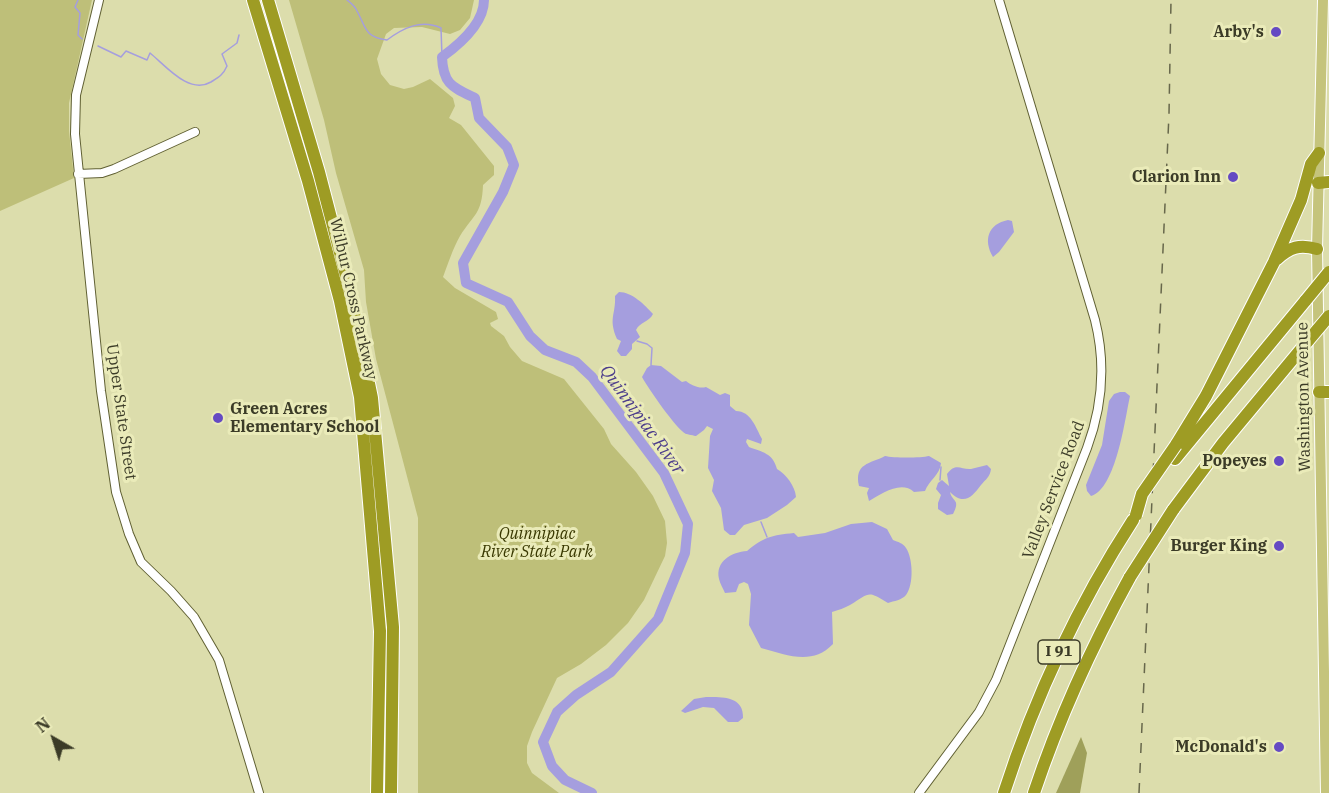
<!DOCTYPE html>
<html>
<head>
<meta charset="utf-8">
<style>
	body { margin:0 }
	#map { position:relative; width:1329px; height:793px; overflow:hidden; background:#dcddac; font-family:"IBM Plex Serif",serif }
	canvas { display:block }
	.north { position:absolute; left:24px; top:709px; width:60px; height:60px; -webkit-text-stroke:4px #eaebb9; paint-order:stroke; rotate:321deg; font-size:16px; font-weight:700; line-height:24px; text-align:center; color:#3b3b27 }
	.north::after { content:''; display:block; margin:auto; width:21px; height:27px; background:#3b3b27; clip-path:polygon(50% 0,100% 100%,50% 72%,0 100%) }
</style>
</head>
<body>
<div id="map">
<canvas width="1329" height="793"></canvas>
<div class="north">N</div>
</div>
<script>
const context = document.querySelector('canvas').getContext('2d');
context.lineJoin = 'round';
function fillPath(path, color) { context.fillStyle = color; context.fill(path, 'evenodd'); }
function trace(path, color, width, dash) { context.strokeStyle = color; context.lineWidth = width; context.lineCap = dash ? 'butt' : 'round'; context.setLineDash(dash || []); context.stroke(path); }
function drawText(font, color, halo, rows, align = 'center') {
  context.font = font + ' "IBM Plex Serif",serif'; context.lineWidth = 6; context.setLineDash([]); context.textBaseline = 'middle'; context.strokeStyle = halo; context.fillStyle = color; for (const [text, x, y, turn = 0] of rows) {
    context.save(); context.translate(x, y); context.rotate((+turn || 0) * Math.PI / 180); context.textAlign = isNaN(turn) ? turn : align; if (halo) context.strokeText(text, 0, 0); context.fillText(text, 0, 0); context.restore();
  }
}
fillPath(new Path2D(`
	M0,0H92L69,103V131L74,178L0,211Z
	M289,0H474L470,18L460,30L450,34L422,27L394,28L386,34L377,59L381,74L390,85L404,89L413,87L430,79L453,98L455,106L449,118L461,125L494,166V175L483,185C482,214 474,214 460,236C453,248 448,264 443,277L455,288L496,312L498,319L490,323L491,326L504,336L510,347L522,361L564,379L604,429L611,444L636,472L653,496L665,521L667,543L665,556L644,600L628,623L606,645L581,664L557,678L532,732L527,746V763L532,773L559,793H418V518L376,359L366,302L364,270L336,173L324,120Z`), '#bebf79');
fillPath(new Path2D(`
	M1081,737L1087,753L1080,793H1056Z`), '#9fa05a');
fillPath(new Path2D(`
	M1008,220L1012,221L1014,232L999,252L993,257C983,240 988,224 1008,220Z
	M619,292C632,292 645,305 653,314C649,322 640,322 636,330L640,337L632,344V349L626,356H621L617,351L621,341L617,339C608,318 616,315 615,296Z
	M651,365L661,366L682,382L686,381C691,385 699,389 706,387L720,395L725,393L730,395V406L736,411C751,411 756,428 762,439L761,444L747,439L746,442L749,447C762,452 773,453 777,469C786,474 795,486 796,497L787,505L767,518L744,525L735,535H730L724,530L721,508L712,491L714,480L708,468L710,436L713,429L707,426L704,430L696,436C695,436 687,434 686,434C677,430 648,388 642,377L647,368Z
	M1120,392H1125L1130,396C1125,419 1116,489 1091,496L1087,491L1086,485L1102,445L1109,401L1114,394Z
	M885,456C893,458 921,458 929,456L941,463C940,475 929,480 925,491L914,492C901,480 881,494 869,501L867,493L869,488L859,486C854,463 870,464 885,456Z
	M987,465L991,469C990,477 986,479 981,485C972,497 964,506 950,492C952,502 961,499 953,514L947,515L938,509V503L941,495L936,489L938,483L942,480L949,486L947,474C956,462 961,470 971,469C976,468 982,466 987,465Z
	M872,522L887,529L893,540C898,542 903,543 906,548C913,558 914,585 906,595C902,600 894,601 888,603C867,590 870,593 850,605C845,608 838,610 832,612L833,644C812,666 787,655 761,648L749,625L751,594L748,584L744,582L739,584L736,592L725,593C723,588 720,584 719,579C715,561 732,552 747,551C764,537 772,535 794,533L798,537L825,533L851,524Z
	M706,697C722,697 744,696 743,718L738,722H728L714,708L703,707L685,713L681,711L694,699Z`), '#a59ede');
trace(new Path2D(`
	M78,0L75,7L80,13L78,35L82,39
	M347,0C351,3 355,6 357,11C366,27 364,37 387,40C403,28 421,19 441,28L442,57
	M98,46L121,57L126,51L147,60L150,53C166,66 189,95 211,82C219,77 223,75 227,66L222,54L237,43L239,35
	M637,341L647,344L652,348L651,365
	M940,480L941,467
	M761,522L767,537`), '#a59ede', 1.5);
trace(new Path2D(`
	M484,0C484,23 460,44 442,57C443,84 452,87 475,98L479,118L507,147L514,165L503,192L463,263L466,283L508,302L530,336L545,350L576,362L592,377L664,473L688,524L685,553L658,619L611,672L576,695L557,712L543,742L552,766L565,780L592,793`), '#a59ede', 10);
const minor = new Path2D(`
	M99,0L76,95L75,134L101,391L116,492L129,534L141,562L171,591L194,617L219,660L259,793
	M78,174L102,173L114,169L195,132
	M919,793L979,712L996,680L1087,448C1103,405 1106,364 1095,320L999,0`);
const major = new Path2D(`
	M1323,0L1317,249L1326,793`);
const highway = new Path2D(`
	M253,0L308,181L340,301L360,397L380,631L377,793
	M268,0L319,172L350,291L372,398L393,627L391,793
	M1318,183L1329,182
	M1277,259C1290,247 1300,244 1317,249
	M1319,392H1329
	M1176,445L1206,396L1274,262L1301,200L1311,164L1319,153
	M1175,459L1306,300
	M1173,510L1223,443L1307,342
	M1004,793C1035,697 1078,605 1133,520
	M1034,793C1059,718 1092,646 1130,577`);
trace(minor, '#606033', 10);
trace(major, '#fff', 12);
trace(highway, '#fff', 14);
trace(minor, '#fff', 8);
trace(major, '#c5c47c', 10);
trace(highway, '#9e9c24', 12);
trace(new Path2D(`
	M1139,793L1169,114L1171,0`), '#67674b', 1.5, [10, 10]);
const highwayBridge = new Path2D(`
	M1306,300L1329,272
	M1307,342L1329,316
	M1136,515L1142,494L1176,445
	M1130,577L1173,510`);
trace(highwayBridge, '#fff', 14, []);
trace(highwayBridge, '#9e9c24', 12);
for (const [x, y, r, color] of [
	[1276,32,6,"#654ac3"],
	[1233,177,6,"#654ac3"],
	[218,418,6,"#654ac3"],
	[1279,461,6,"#654ac3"],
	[1279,546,6,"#654ac3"],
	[1279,747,6,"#654ac3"]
]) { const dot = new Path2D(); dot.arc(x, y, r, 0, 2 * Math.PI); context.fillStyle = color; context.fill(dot); trace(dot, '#eaebb9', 2); }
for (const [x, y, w] of [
	[1059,652,42]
]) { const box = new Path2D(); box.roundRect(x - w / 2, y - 12, w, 24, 4.5); context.fillStyle = '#eaebb9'; context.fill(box); trace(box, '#3b3b27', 1.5); }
drawText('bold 15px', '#3b3b27', null, [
	["I 91",1059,652]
]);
drawText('bold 16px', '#3b3b27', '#eaebb9', [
	["Arby's",1264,32],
	["Clarion Inn",1221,177],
	["Green Acres",230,409,"left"],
	["Elementary School",230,427,"left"],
	["Popeyes",1267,461],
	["Burger King",1267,546],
	["McDonald's",1267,747]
], 'right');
drawText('16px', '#3b3b27', '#eaebb9', [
	["Wilbur Cross Parkway",353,299,77],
	["Washington Avenue",1304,397,-91],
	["Upper State Street",121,412,82],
	["Valley Service Road",1054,490,-69]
]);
drawText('italic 16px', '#393800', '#eaebb9', [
	["Quinnipiac",537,534],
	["River State Park",537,552]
]);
drawText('italic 18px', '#4d3e8b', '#eaebb9', [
	["Quinnipiac River",642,420,54]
]);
</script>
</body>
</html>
